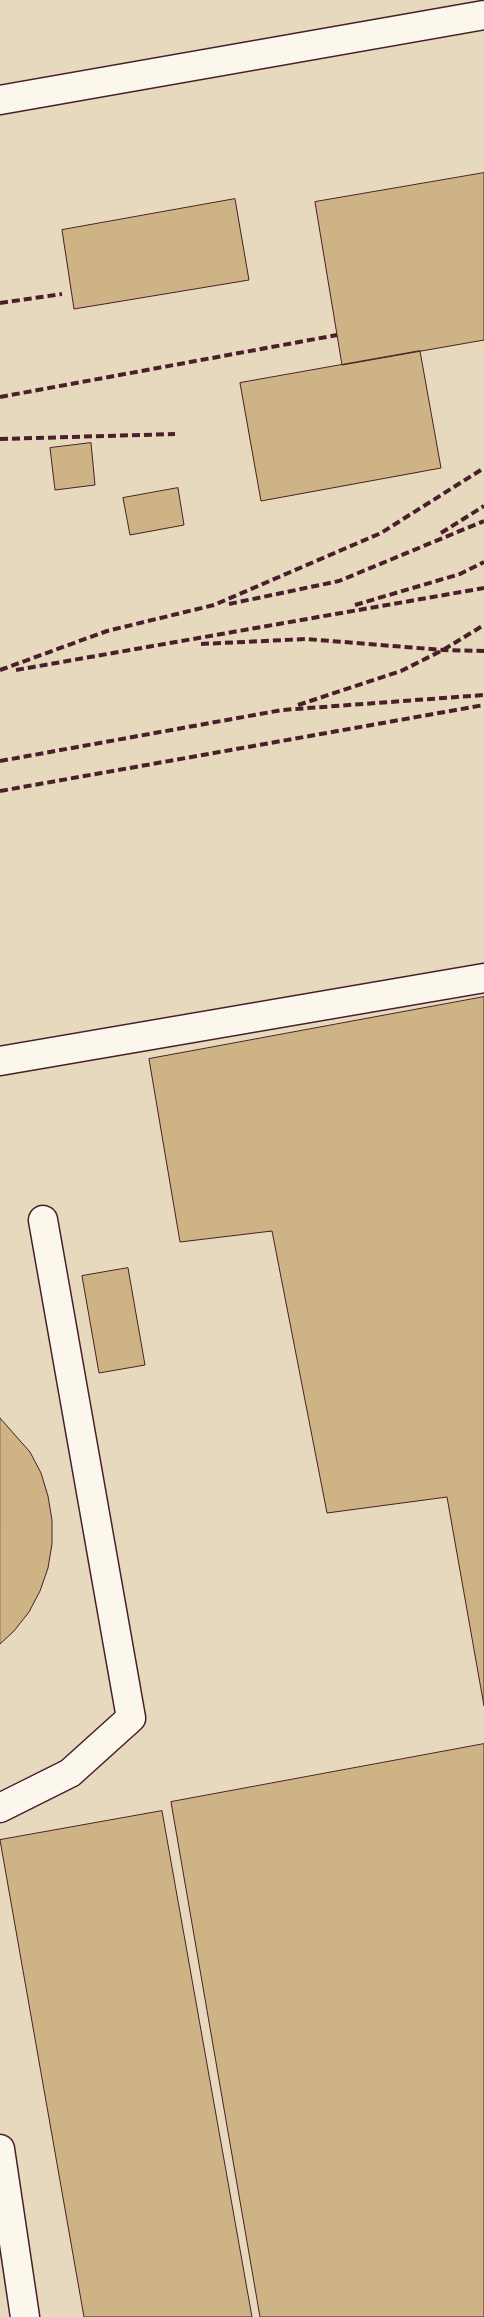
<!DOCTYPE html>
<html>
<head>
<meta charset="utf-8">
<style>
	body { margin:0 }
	canvas { display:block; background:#f2e9d7 }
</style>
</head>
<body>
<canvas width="484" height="2317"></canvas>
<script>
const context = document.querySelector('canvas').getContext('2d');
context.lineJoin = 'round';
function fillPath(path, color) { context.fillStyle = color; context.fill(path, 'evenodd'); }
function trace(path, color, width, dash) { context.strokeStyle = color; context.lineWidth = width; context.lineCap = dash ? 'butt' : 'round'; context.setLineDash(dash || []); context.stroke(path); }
fillPath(new Path2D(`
	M0,0H484V2317H0Z`), '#e7d9be');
const building = new Path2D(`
	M484,173V340L342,365L315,202Z
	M235,199L249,280L74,309L62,230Z
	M420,351L441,468L261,501L240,383Z
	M91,443L95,485L55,490L50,448Z
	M178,488L184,525L130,535L123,498Z
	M484,997V1706L447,1497L327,1513L272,1231L180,1242L149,1059Z
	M128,1268L145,1365L99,1373L82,1276Z
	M0,1418L30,1452L41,1473L48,1496L52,1520V1544L48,1568L40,1591L29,1612L14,1631L0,1644Z
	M484,1744V2317H260L171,1802Z
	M162,1811L252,2317H84L0,1840Z`);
fillPath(building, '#ceb384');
trace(building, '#4a1f2b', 1);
const minor = new Path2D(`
	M0,100L484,15
	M0,1061L484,978
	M0,1808L70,1773L131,1718L43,1220
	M0,2149L25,2317`);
trace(minor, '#4a1f2b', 31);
trace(minor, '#fbf7ec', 28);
trace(new Path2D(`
	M0,303L62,294
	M0,397L337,335
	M0,439L175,434
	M441,533L484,506
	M229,604L339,581L484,521
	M355,605L460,574L484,562
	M201,644L306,639L443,650L484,651
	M0,670L107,631L214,605L381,533L484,468
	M16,670L484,588
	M298,705L401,671L443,650L484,625
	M0,761L282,710L484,695
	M0,791L484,705`), '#4a1f2b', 4, [8, 4]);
</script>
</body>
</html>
